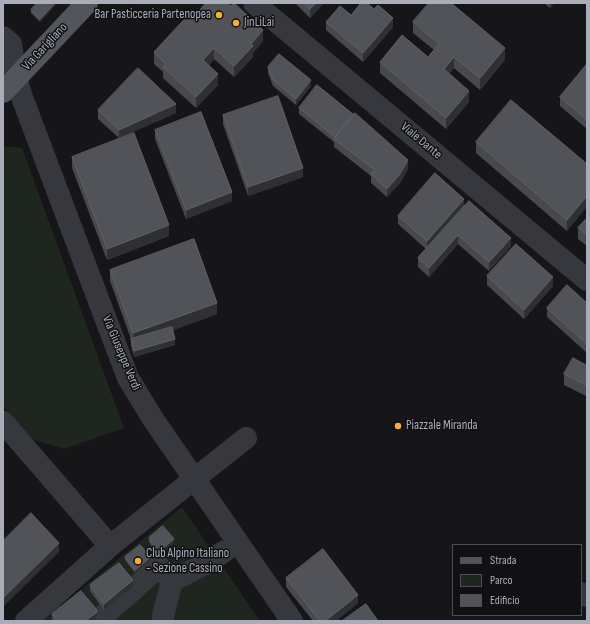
<!DOCTYPE html>
<html>
<head>
<meta charset="utf-8">
<style>
	body { margin:0 }
	#map { position:relative; width:590px; height:624px; overflow:hidden; background:#161618; font-family:"Sofia Sans Condensed",sans-serif }
	canvas { display:block }
	.frame { position:absolute; inset:0; border:4px solid #a8adb8; pointer-events:none }
	.legend { position:absolute; left:452px; top:544px; width:130px; height:72px; box-sizing:border-box; background:#111113; border:1px solid #4d4f55; margin:0; padding:5px 7px; list-style:none; font-size:12px; color:#a8adb8 }
	.legend li { display:flex; align-items:center; gap:8px; height:20px }
	.legend b { width:20px; border:1px solid #4d4f55 }
</style>
</head>
<body>
<div id="map">
<canvas width="590" height="624"></canvas>
<div class="frame"></div>
<ul class="legend">
<li><b style="height:5px;background:#53555c"></b>Strada</li>
<li><b style="height:11px;background:#1e261f"></b>Parco</li>
<li><b style="height:11px;background:#525359"></b>Edificio</li>
</ul>
</div>
<script>
const context = document.querySelector('canvas').getContext('2d');
context.lineJoin = 'round';
function fillPath(path, color) { context.fillStyle = color; context.fill(path, 'evenodd'); }
function trace(path, color, width, dash) { context.strokeStyle = color; context.lineWidth = width; context.lineCap = dash ? 'butt' : 'round'; context.setLineDash(dash || []); context.stroke(path); }
function drawText(font, color, halo, rows, align = 'center') {
  context.font = font + ' "Sofia Sans Condensed",sans-serif'; context.lineWidth = 3; context.setLineDash([]); context.textBaseline = 'middle'; context.strokeStyle = halo; context.fillStyle = color; for (const [text, x, y, turn = 0] of rows) {
    context.save(); context.translate(x, y); context.rotate((+turn || 0) * Math.PI / 180); context.textAlign = isNaN(turn) ? turn : align; if (halo) context.strokeText(text, 0, 0); context.fillText(text, 0, 0); context.restore();
  }
}
fillPath(new Path2D(`
	M3,146L22,148L124,428L64,449L32,439L3,406Z
	M182,507L260,621H43Z`), '#1e261f');
trace(new Path2D(`
	M254,3L587,280
	M3,37L11,44L16,78L23,100L128,378L153,419L292,621
	M3,422L110,546
	M581,593L587,596
	M26,621L110,546L246,438
	M97,621L132,591L159,566L172,581
	M163,621V616L172,581L205,564L225,551`), '#37383d', 22);
trace(new Path2D(`
	M3,92L87,3`), '#53555c', 22);
fillPath(new Path2D(`
	M57,3L40,22L31,13V10Z
	M295,3H324L310,18Z
	M544,3H554L550,8Z
	M197,13L263,41L253,53V57L234,77L214,59L209,65L218,85L196,108L163,78V72L154,64V52Z
	M351,15L393,27L363,62L326,30V22Z
	M413,22L505,60L480,90L454,68L449,74L469,102L446,129L380,73V62L428,57L434,50L413,33Z
	M587,64V129L560,106V97Z
	M268,67L311,86L296,105L273,86L268,73Z
	M299,108L408,169L400,183L387,197L371,183V176L334,147V142L299,114Z
	M98,110L176,113L119,138L98,119Z
	M223,115L303,177L248,196L223,124Z
	M155,130L232,201L186,219L155,139Z
	M476,142L587,164L567,231L476,153Z
	M72,157L169,236L107,260L72,168Z
	M464,206L511,246L489,271L458,244L429,277L418,267V258L426,249L398,224V216Z
	M587,218V246L578,239V228Z
	M110,270L217,314L173,330L175,345L134,357L131,345V339L110,281Z
	M487,276L553,286L524,319L487,285Z
	M587,303V353L547,317V308Z
	M586,365V396L564,385V374Z
	M149,538L174,542L158,555L149,542Z
	M125,557L151,560L135,573L125,560Z
	M286,578L358,603L336,621H313L286,587Z
	M90,585L133,587L104,610L90,591Z
	M52,614L97,616L96,619L93,621H53L52,620Z`), '#47494d');
fillPath(new Path2D(`
	M55,3H57L40,22V19Z
	M316,3H324L310,18V9Z
	M550,3H554L550,8Z
	M393,18V27L363,62V53Z
	M263,30V41L253,53V57L234,77V66L251,44Z
	M214,48V59L203,72V60Z
	M505,48V60L480,90V78Z
	M454,57V68L444,80V69Z
	M218,74V85L196,108V97Z
	M311,80V86L296,105V99Z
	M469,91V102L446,129V118Z
	M176,104V113L119,138V130Z
	M408,160V169L400,183L387,197V189Z
	M303,168V177L248,196V187Z
	M232,192V201L186,219V210Z
	M587,196V207L567,231V220Z
	M464,199V208L427,250V241Z
	M169,225V236L107,260V249Z
	M458,235V244L429,277V268Z
	M511,238V246L489,271V262Z
	M553,277V286L524,319V310Z
	M217,303V314L133,345V333Z
	M175,339V345L134,357V351Z
	M587,384V396H586V385Z
	M174,539V542L158,555V552Z
	M59,543V552L3,607V598Z
	M151,557V560L135,573V570Z
	M133,580V587L104,610V604Z
	M358,595V603L336,621H325Z
	M97,610L96,619L93,621H85Z`), '#2f3033');
const building = new Path2D(`
	M37,3H55L40,19L31,10Z
	M206,3H227L231,6L234,3L263,30L251,44L253,46L234,66L214,48L203,60L218,74L196,97L163,67L166,64L154,52L193,10L197,13Z
	M304,3H316L310,9Z
	M361,3H367L374,9L378,5L393,18L363,53L326,22L340,6L351,15Z
	M429,3H451L505,48L480,78L454,57L444,69L469,91L446,118L380,62L402,35L428,57L439,44L413,22Z
	M279,54L311,80L296,99L273,80L268,67Z
	M587,64V120L560,97Z
	M138,68L176,104L119,130L98,110Z
	M317,85L354,115L335,137L299,108Z
	M278,96L303,168L248,187L223,115Z
	M511,100L587,164V196L567,220L476,142Z
	M201,112L232,192L186,210L155,130Z
	M355,113L408,160L400,174L387,189L371,174L375,170L334,139Z
	M134,133L169,225L107,249L72,157Z
	M435,173L464,199L427,241L398,216Z
	M469,201L511,238L489,262L458,235L429,268L418,258Z
	M587,218V235L578,228Z
	M194,239L217,303L133,333L110,270Z
	M516,244L553,277L524,310L487,276Z
	M567,285L587,303V344L547,308Z
	M172,327L175,339L134,351L131,339Z
	M573,358L586,365L587,364V384L586,385L564,374Z
	M31,513L59,543L3,598V541Z
	M163,526L174,539L158,552L149,538Z
	M140,545L151,557L135,570L125,557Z
	M323,549L358,595L325,621H320L286,578Z
	M119,563L133,580L104,604L90,585Z
	M81,591L97,610L96,613L85,621H57L52,614Z
	M366,604L378,621H342Z`);
fillPath(building, '#525359');
trace(building, '#5f6168', 1);
for (const [x, y, r, color] of [
	[219,15,4,"#f2b134"],
	[236,23,4,"#f2b134"],
	[398,426,4,"#f2b134"],
	[138,561,4,"#f2b134"]
]) { const dot = new Path2D(); dot.arc(x, y, r, 0, 2 * Math.PI); context.fillStyle = color; context.fill(dot); trace(dot, '#111113', 1.5); }
drawText('13px', '#a8adb8', '#111113', [
	["Bar Pasticceria Partenopea",211,15,"right"],
	["JinLiLai",244,23],
	["Piazzale Miranda",406,426],
	["Club Alpino Italiano",146,554],
	["- Sezione Cassino",146,569]
], 'left');
drawText('13px', '#a8adb8', '#111113', [
	["Via Garigliano",45,47,-47],
	["Viale Dante",421,141,40],
	["Via Giuseppe Verdi",121,353,67]
]);
</script>
</body>
</html>
